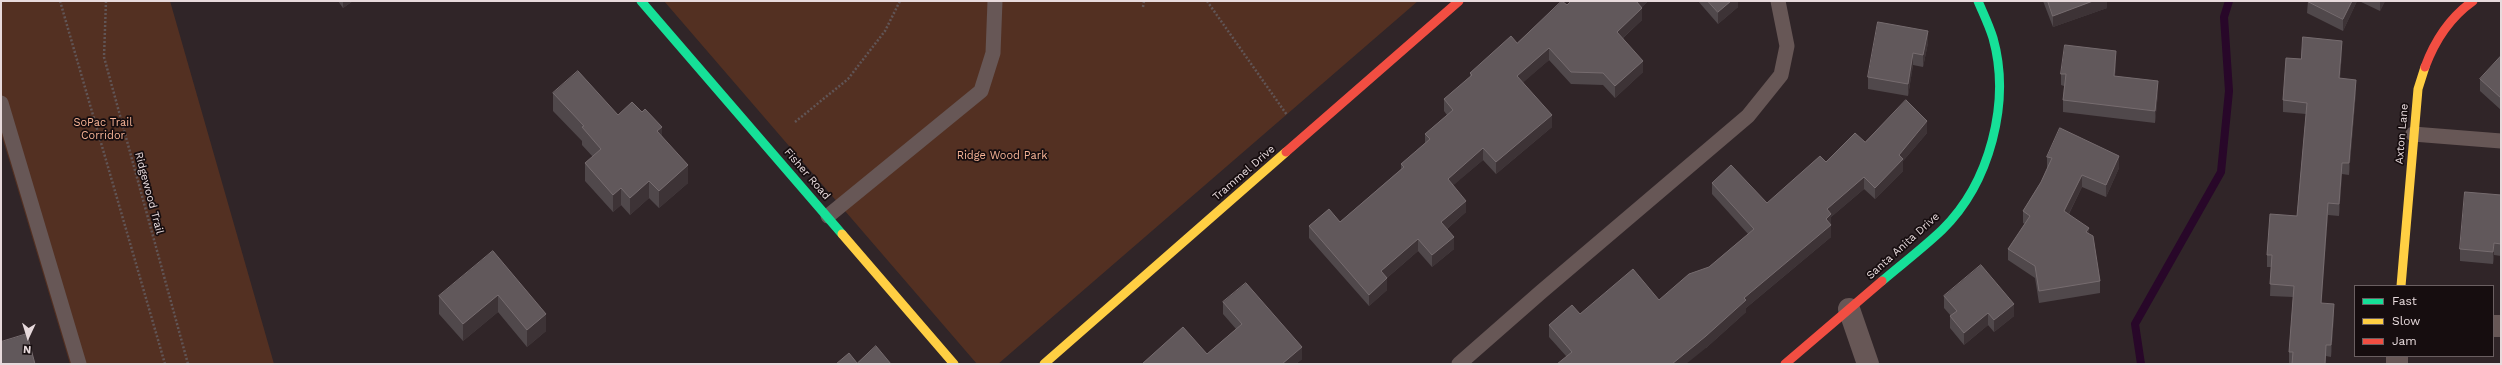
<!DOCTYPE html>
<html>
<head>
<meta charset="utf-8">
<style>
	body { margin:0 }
	#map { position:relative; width:2502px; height:365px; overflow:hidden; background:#302528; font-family:"Work Sans",sans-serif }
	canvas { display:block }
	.frame { position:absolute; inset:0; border:2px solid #e7dadc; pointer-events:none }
	.legend { position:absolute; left:2354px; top:285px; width:140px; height:72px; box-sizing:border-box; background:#160d0f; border:1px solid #6a5f61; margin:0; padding:5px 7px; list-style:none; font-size:12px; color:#e7dadc }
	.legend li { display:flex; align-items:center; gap:8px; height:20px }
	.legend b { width:20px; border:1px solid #6a5f61 }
	.north { position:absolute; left:8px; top:317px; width:40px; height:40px; -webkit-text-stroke:3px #160d0f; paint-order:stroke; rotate:184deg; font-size:11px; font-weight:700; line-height:16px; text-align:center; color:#e7dadc }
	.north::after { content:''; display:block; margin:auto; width:14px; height:18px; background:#e7dadc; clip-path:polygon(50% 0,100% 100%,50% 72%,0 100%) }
</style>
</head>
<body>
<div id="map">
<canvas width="2502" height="365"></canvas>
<div class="frame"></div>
<ul class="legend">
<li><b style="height:5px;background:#16e098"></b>Fast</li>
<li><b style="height:5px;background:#ffcf43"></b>Slow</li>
<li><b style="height:5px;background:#f24e42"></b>Jam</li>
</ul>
<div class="north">N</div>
</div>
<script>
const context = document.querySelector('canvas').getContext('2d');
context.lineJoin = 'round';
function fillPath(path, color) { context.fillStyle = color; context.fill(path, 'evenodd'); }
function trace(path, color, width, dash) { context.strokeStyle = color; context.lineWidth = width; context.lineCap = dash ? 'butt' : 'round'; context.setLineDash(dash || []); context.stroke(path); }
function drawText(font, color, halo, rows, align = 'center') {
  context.font = font + ' "Work Sans",sans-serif'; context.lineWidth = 3.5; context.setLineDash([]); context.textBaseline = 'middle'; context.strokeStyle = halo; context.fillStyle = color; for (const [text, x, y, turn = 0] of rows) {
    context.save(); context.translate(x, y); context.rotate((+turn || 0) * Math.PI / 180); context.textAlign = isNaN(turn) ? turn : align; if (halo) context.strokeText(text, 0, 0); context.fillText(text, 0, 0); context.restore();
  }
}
fillPath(new Path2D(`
	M1,1H170L274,364H70L1,133Z
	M664,1H1418L998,364H977Z`), '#533022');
trace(new Path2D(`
	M2141,364L2135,324L2221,172L2229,91L2224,17L2229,1`), '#280729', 8);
trace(new Path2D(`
	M60,1L165,364
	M106,1L104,57L188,364
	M1207,1L1287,115
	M1143,7L1144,1
	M795,122L848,79L885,31L900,1`), '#615556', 2.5, [2, 2]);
trace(new Path2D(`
	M1,103L79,364
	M2413,134L2501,141
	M828,216L981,91L993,53L995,1
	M1459,364L1541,292L1748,116L1781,75L1787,46L1778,1`), '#675756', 15);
trace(new Path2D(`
	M1849,309L1868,364
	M2493,326H2501
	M2397,356V364`), '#675756', 22);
trace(new Path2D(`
	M641,1L842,234
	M1882,281C1902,264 1923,248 1942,230C1990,183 2011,102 1993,38C1989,25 1983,13 1978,1`), '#16e098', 9);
trace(new Path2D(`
	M842,234L954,364
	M2401,286L2418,89L2425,67
	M1044,364L1286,152`), '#ffcf43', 9);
trace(new Path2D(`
	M2425,67C2435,40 2449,18 2473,1
	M1286,152L1459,1
	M1785,364L1882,281`), '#f24e42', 9);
fillPath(new Path2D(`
	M338,1H353L343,8Z
	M1571,1H1648L1642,7V20L1623,38L1643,72L1615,98L1603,85L1571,84L1549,60L1523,82L1552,127L1496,174L1483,160L1453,185L1466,212L1447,229L1454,249L1432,267L1418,251L1387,278V290L1369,306L1309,238V226L1340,222L1401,169V164L1425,143V134L1447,115L1444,111V99L1470,77V73L1517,43L1567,5Z
	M1698,1H1738V7L1718,24Z
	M2043,1H2107V8L2053,27Z
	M2308,1H2357L2343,31L2307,13Z
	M2359,1H2385L2380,11Z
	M1928,43L1923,67L1913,65L1908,96L1868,89V77Z
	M2342,52L2340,78L2356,91L2349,175L2342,174L2339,216L2328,215L2321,303L2334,315L2331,357L2326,356V364L2289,363V352L2293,297L2270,296L2271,267H2267V255L2297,216L2306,114L2283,112V100L2301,59Z
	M2501,56V110L2480,91V79Z
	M2116,62L2115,76L2158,93L2155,123L2063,112V100L2064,86L2061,85V74Z
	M553,93L618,115L662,136L688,183L659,208L649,198L630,215L621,205L613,212L585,181V163L593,157L582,145V141L553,111Z
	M1927,133L1903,161V171L1875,199L1864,189L1831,217V237L1746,308V312L1706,348L1566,356L1549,337V325L1580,314L1659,300L1709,267L1748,234L1712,194V183L1767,203L1826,162L1865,142Z
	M2047,157L2119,168L2106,197L2082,187L2069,214L2089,234L2100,281V293L2039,303L2035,278L2008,260V249L2025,224L2023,223V211L2041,182L2047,169Z
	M2501,195V256L2494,255L2493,264L2460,261V249Z
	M493,251L546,331L527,347L498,312L463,341L439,314V296Z
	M1944,296L2014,316L1994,332L1988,325L1964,345L1950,328V316H1951L1944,308Z
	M1223,302L1302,359L1296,364H1142L1207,354L1236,329L1223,314Z`), '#50484b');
fillPath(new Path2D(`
	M343,1H353L343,8Z
	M1636,1H1648L1636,13Z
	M1731,1H1738V7L1718,24V12Z
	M2093,1H2107V8L2053,27V16Z
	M2352,1H2357L2343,31V19Z
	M2380,1H2385L2380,11Z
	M1642,8V20L1617,43V32Z
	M1928,31V43L1923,67V55Z
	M2342,41V52L2339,90V78Z
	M1549,48V60L1517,88V76Z
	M2116,51V62L2114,88V76Z
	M1913,53V65L1908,96V84Z
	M1643,61V72L1615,98V86Z
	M2356,80V91L2349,175V163Z
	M2158,81V93L2155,123V111Z
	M1552,115V127L1496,174V162Z
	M1927,121V133L1903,161V171L1875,199V188L1899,155Z
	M662,127V144L657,131Z
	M1483,148V160L1448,190V179Z
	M2119,156V168L2106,197V185Z
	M2342,163V174L2339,216V204Z
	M688,165V183L659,208V191Z
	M2082,175V187L2064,223V211Z
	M1864,177V189L1831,217V237L1746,308V312L1706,348L1686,364H1672L1744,298L1826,219L1827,209Z
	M649,181V198L630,215V198Z
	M621,188V205L613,212V195Z
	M1466,201V212L1441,234V222Z
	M2328,203V215L2321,314V303Z
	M2089,228V240L2086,232Z
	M1454,237V249L1432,267V255Z
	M1418,239V251L1381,283V271Z
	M2494,243V255L2493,264V252Z
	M1387,278V290L1369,306V295Z
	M498,295V312L463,341V324Z
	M2014,304V316L1994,332V320Z
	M2334,304V315L2331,357V345Z
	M1988,313V325L1964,345V333Z
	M546,314V331L527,347V330Z
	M2326,345V364H2325Z
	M1302,347V359L1296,364H1282Z`), '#3d3336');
const building = new Path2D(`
	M1562,1L1567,5L1571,1H1636L1642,8L1617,32L1643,61L1615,86L1603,73L1571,72L1549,48L1517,76L1552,115L1496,162L1483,148L1448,179L1466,201L1441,222L1454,237L1432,255L1418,239L1381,271L1387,278L1369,295L1309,226L1329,209L1340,222L1404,167L1401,164L1430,139L1425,134L1453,110L1444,99L1472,75L1470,73L1511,36L1517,43Z
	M1708,1H1731L1718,12Z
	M2048,1H2093L2053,16Z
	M2307,1H2352L2343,19Z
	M1878,22L1928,31L1923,55L1913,53L1908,84L1868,77Z
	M2303,37L2342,41L2339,78L2356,80L2349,163H2342L2339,204L2328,203L2321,303L2334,304L2331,345H2326L2325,364H2292L2293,352H2289L2294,286L2270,284L2272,255H2267L2270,214L2297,216L2307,103L2283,100L2286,58L2301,59Z
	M2065,45L2116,51L2114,76L2158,81L2155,111L2063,100L2066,74H2061Z
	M2501,56V98L2480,79Z
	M578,71L618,115L632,102L642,112L645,109L662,127L657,131L688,165L659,191L649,181L630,198L621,188L613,195L585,163L601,149L582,127L584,126L553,93Z
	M1906,100L1927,121L1899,155L1903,159L1875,188L1864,177L1827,209L1831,214L1826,219L1831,225L1744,298L1746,300L1706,336L1672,364H1557L1572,352L1549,325L1572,305L1580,314L1633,269L1659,300L1689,274L1709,267L1754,229L1712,183L1731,165L1767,203L1820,156L1826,162L1855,133L1865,142Z
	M2060,128L2119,156L2106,185L2082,175L2064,211L2089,228L2086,232L2093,236L2100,281L2039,291L2035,266L2008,249L2030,216L2023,211L2041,182L2052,158L2047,157Z
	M2465,192L2501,195V244L2494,243L2493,252L2460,249Z
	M493,251L546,314L527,330L498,295L463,324L439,296Z
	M1981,265L2014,304L1994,320L1988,313L1964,333L1950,316L1957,311L1944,296Z
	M1246,283L1302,347L1282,364H1142L1183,327L1207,354L1242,324L1223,302Z
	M27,334L35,364H1V342Z
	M876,346L891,364H836L849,353L857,363Z`);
fillPath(building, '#61585b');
trace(building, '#766c6f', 1);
drawText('11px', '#f7b496', '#160d0f', [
	["SoPac Trail",103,123],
	["Corridor",103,136],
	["Ridge Wood Park",1002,156]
]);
drawText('11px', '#e7dadc', '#160d0f', [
	["Axton Lane",2402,134,-85],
	["Trammel Drive",1244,173,-41],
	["Fisher Road",807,174,49],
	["Ridgewood Trail",149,193,75],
	["Santa Anita Drive",1903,246,-42]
]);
</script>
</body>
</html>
